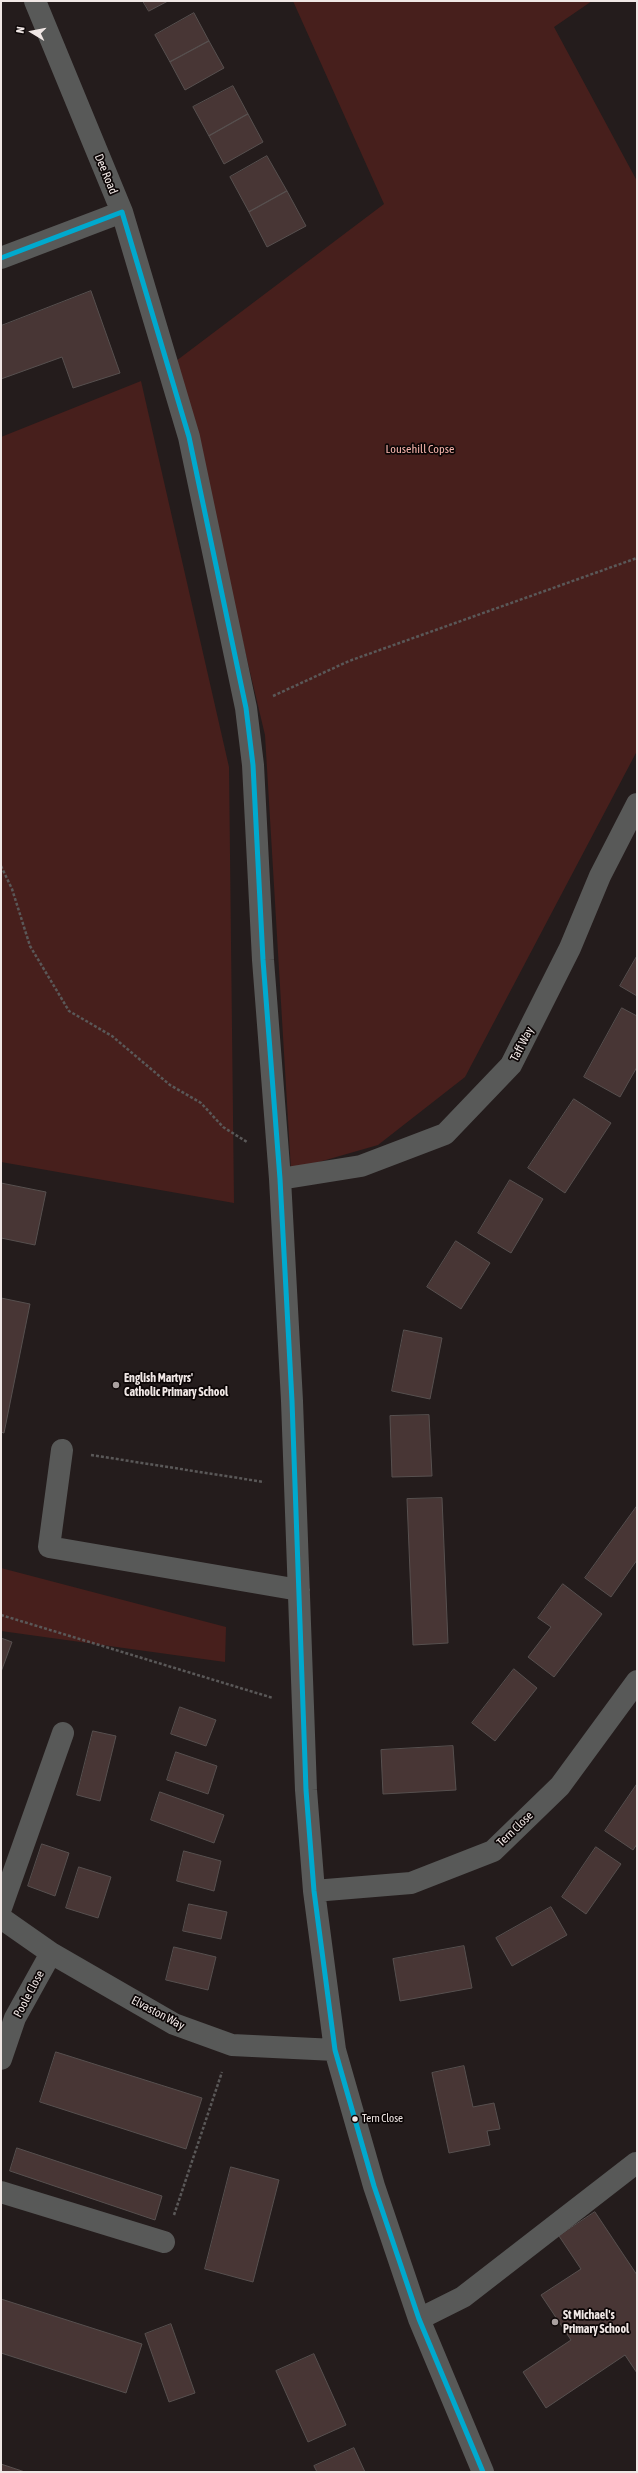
<!DOCTYPE html>
<html>
<head>
<meta charset="utf-8">
<style>
	body { margin:0 }
	#map { position:relative; width:638px; height:2473px; overflow:hidden; background:#241c1c; font-family:"Asap Condensed",sans-serif }
	canvas { display:block }
	.frame { position:absolute; inset:0; border:2px solid #f0e7e5; pointer-events:none }
	.north { position:absolute; left:12px; top:12px; width:40px; height:40px; -webkit-text-stroke:3px #0c0606; paint-order:stroke; rotate:280deg; font-size:11px; font-weight:700; line-height:16px; text-align:center; color:#f0e7e5 }
	.north::after { content:''; display:block; margin:auto; width:14px; height:18px; background:#f0e7e5; clip-path:polygon(50% 0,100% 100%,50% 72%,0 100%) }
</style>
</head>
<body>
<div id="map">
<canvas width="638" height="2473"></canvas>
<div class="frame"></div>
<div class="north">N</div>
</div>
<script>
const context = document.querySelector('canvas').getContext('2d');
context.lineJoin = 'round';
function fillPath(path, color) { context.fillStyle = color; context.fill(path, 'evenodd'); }
function trace(path, color, width, dash) { context.strokeStyle = color; context.lineWidth = width; context.lineCap = dash ? 'butt' : 'round'; context.setLineDash(dash || []); context.stroke(path); }
function drawText(font, color, halo, rows, align = 'center') {
  context.font = font + ' "Asap Condensed",sans-serif'; context.lineWidth = 3.5; context.setLineDash([]); context.textBaseline = 'middle'; context.strokeStyle = halo; context.fillStyle = color; for (const [text, x, y, turn = 0] of rows) {
    context.save(); context.translate(x, y); context.rotate((+turn || 0) * Math.PI / 180); context.textAlign = isNaN(turn) ? turn : align; if (halo) context.strokeText(text, 0, 0); context.fillText(text, 0, 0); context.restore();
  }
}
fillPath(new Path2D(`
	M293,1H592L554,27L637,181V751L465,1077L378,1145L291,1170L265,735L176,361L384,204Z
	M141,381L229,767L234,1203L1,1162V437Z
	M1,1568L226,1627L225,1662L1,1631Z`), '#471f1c');
const building = new Path2D(`
	M143,1H168L149,11Z
	M194,13L209,41L170,62L155,35Z
	M209,41L224,68L185,90L170,62Z
	M233,86L248,114L209,136L193,107Z
	M248,114L263,142L224,164L209,136Z
	M267,156L287,191L249,212L230,177Z
	M287,191L306,226L267,247L249,212Z
	M91,291L120,373L73,388L62,357L1,379V326Z
	M637,956V996L620,986Z
	M622,1008L637,1016V1067L620,1097L584,1077Z
	M574,1099L611,1123L565,1193L528,1168Z
	M510,1180L543,1199L511,1253L478,1233Z
	M1,1183L46,1192L35,1245L1,1238Z
	M456,1241L490,1263L461,1309L427,1287Z
	M1,1298L30,1304L4,1433L1,1432Z
	M404,1330L442,1338L430,1399L392,1391Z
	M429,1415L432,1476L392,1477L390,1416Z
	M442,1498L448,1643L413,1645L407,1499Z
	M637,1506V1560L611,1597L585,1578Z
	M563,1584L602,1614L554,1677L528,1657L551,1627L538,1618Z
	M1,1638L12,1642L1,1672Z
	M514,1669L537,1688L495,1741L472,1723Z
	M180,1707L216,1720L206,1746L171,1734Z
	M93,1731L116,1736L100,1801L77,1795Z
	M453,1746L456,1790L383,1794L381,1750Z
	M176,1752L217,1766L208,1794L167,1780Z
	M637,1784V1844L633,1850L605,1831Z
	M160,1792L224,1815L214,1843L151,1820Z
	M42,1844L69,1853L55,1896L28,1886Z
	M596,1847L621,1864L586,1914L562,1897Z
	M184,1851L221,1861L214,1891L177,1881Z
	M79,1867L111,1877L98,1918L66,1908Z
	M189,1904L227,1912L221,1939L183,1931Z
	M551,1907L567,1935L512,1966L496,1938Z
	M464,1946L472,1988L400,2001L393,1959Z
	M174,1947L216,1957L208,1990L166,1980Z
	M56,2052L202,2098L186,2149L40,2102Z
	M464,2066L473,2107L494,2103L500,2129L487,2131L490,2145L449,2153L432,2073Z
	M17,2148L162,2196L155,2220L10,2171Z
	M231,2167L279,2180L253,2282L205,2269Z
	M595,2212L637,2275V2373L625,2355L546,2408L523,2372L571,2340L541,2295L581,2269L559,2236Z
	M1,2299L142,2344L126,2393L1,2353Z
	M171,2324L195,2393L169,2402L145,2334Z
	M314,2354L346,2425L308,2442L276,2371Z
	M354,2448L365,2472H317L314,2466Z
	M1,2464L25,2472H1Z`);
fillPath(building, '#483635');
trace(building, '#57504f', 1);
trace(new Path2D(`
	M273,696L349,661L637,558
	M1,866L12,889L30,946L69,1011L112,1036L170,1085L201,1103L223,1127L247,1142
	M91,1455L264,1482
	M1,1615L273,1698
	M174,2215L222,2072`), '#5a5858', 2.5, [3, 2]);
trace(new Path2D(`
	M35,1L122,212L189,437L246,708L253,765L263,960L280,1179L292,1401L306,1790L314,1891L335,2050L374,2186L419,2319L483,2472
	M1,258L122,212
	M280,1179L361,1166L445,1134L511,1065L570,948L600,876L637,804
	M62,1450L49,1547L299,1590
	M314,1891L411,1883L493,1851L560,1786L637,1681
	M1,1908L63,1733
	M1,1918L51,1953L174,2024L232,2045L335,2050
	M1,2059L15,2018L51,1953
	M1,2192L164,2242
	M419,2319L463,2297L636,2163`), '#585958', 22);
trace(new Path2D(`
	M1,258L122,212L189,437L246,708L253,765L263,960L280,1179L292,1401L306,1790L314,1891L335,2050L374,2186L419,2319L483,2472`), '#00a9ce', 5);
for (const [x, y, r, color] of [
	[116,1385,4,"#a9a09f"],
	[355,2119,3.5,"#f0e7e5"],
	[555,2322,4,"#a9a09f"]
]) { const dot = new Path2D(); dot.arc(x, y, r, 0, 2 * Math.PI); context.fillStyle = color; context.fill(dot); trace(dot, '#0c0606', 1.5); }
drawText('11px', '#f0e7e5', '#0c0606', [
	["Tern Close",362,2119]
], 'left');
drawText('12px', '#f0e7e5', '#0c0606', [
	["Dee Road",106,174,68],
	["Taff Way",522,1044,-63],
	["Tern Close",515,1829,-44],
	["Poole Close",29,1994,-62],
	["Elvaston Way",158,2013,28]
]);
drawText('12px', '#f4b3ab', '#0c0606', [
	["Lousehill Copse",420,449]
]);
drawText('bold 12px', '#f0e7e5', '#0c0606', [
	["English Martyrs'",124,1378],
	["Catholic Primary School",124,1392],
	["St Michael's",563,2315],
	["Primary School",563,2329]
], 'left');
</script>
</body>
</html>
